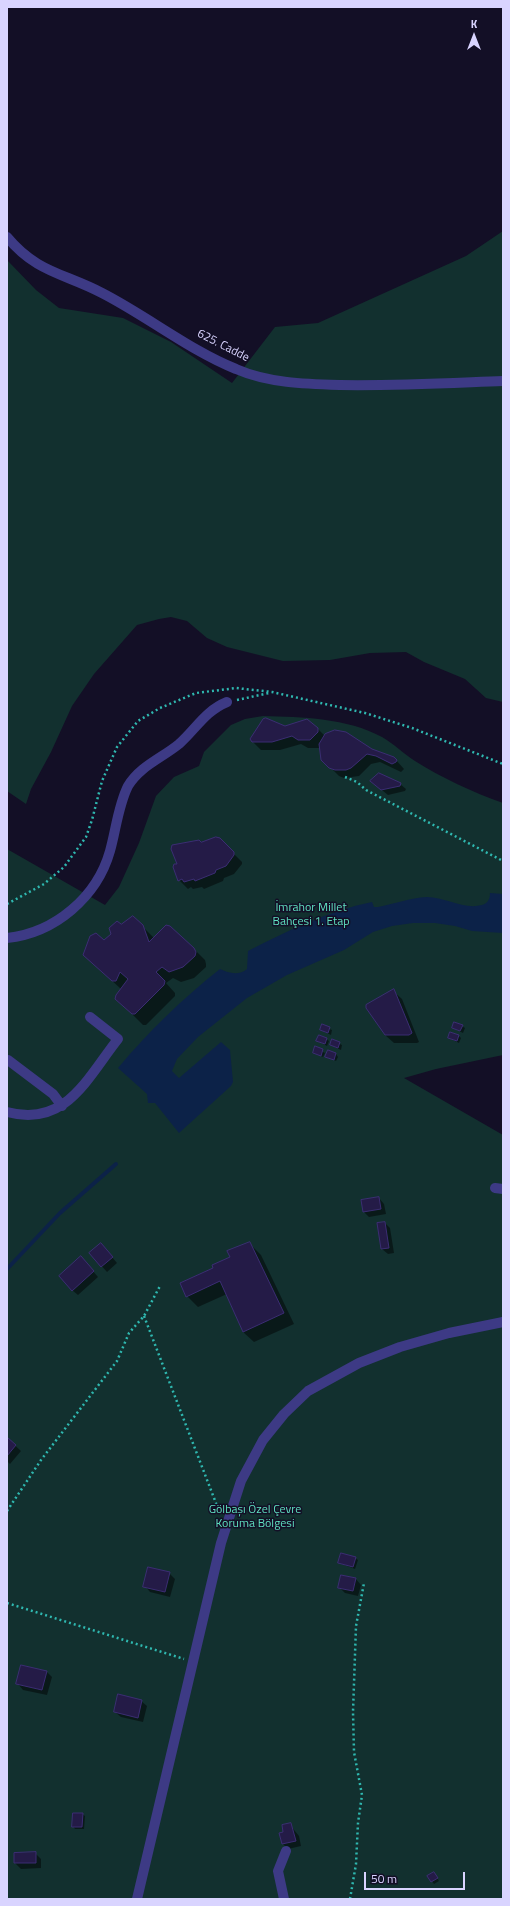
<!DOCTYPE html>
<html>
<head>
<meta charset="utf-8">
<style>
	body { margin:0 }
	#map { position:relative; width:510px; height:1906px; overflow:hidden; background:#130f26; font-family:"Titillium Web",sans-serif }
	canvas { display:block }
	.frame { position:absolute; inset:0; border:8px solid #d9d4ff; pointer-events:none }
	.north { position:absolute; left:454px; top:16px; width:40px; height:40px; -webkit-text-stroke:3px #130f26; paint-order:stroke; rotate:0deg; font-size:11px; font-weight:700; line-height:16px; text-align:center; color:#d9d4ff }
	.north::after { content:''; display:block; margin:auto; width:14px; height:18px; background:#d9d4ff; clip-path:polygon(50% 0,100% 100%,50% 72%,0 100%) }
	.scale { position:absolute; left:364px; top:1872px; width:101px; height:18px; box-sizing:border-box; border:2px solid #d9d4ff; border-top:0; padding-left:5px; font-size:12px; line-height:14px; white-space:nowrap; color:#d9d4ff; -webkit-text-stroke:3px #130f26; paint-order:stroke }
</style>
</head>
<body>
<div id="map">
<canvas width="510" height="1906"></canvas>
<div class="frame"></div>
<div class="north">K</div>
<div class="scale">50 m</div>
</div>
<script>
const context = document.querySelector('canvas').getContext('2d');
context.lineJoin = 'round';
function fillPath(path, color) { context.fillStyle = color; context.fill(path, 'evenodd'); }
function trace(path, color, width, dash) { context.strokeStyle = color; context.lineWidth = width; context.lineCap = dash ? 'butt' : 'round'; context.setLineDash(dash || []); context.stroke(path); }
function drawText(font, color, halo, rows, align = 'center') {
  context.font = font + ' "Titillium Web",sans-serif'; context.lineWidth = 3; context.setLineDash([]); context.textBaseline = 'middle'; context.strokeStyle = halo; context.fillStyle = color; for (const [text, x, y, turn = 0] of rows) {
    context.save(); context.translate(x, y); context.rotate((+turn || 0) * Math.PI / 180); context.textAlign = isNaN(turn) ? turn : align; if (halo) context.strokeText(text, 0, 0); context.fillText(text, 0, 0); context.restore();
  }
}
fillPath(new Path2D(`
	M503,231V702L486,698L465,679L424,662L406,652L370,653L330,660L283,661L227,647L207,638L187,621L171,617L159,619L137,625L94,674L72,706L51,752L31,789L26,804L7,791V260L36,290L59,308L123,318L171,342L232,383L275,327L318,323L466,256Z
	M263,716C302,717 347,718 382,737C394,744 404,754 415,761C442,778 472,792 503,803V1055L436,1069L404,1078L503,1135V1899H7V849L105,905L119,887L139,843L156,796L174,777L199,766L204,752L231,725L245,719Z`), '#12302f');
fillPath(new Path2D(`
	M490,893L503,894V933L472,931L455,926L435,923H413L392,926L373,932L344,950L287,975L247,998L198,1037L177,1059L172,1071L179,1078L221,1042L230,1050L233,1082L231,1086L179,1133L155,1103H148L147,1094L118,1068C149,1031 182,999 220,969C228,973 239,976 247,969L248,951C287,931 328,911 372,902L374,907H378C394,904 410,898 427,897C445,897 464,910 482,905C488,903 490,899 490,893Z`), '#0c2248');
fillPath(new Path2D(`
	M285,727L318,729L325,736L372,750L396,760L404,769L401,772L380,762L371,764L359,776L344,778L339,776L322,759L320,746L319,748H308L301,744L280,750H261L252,741Z
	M400,784L406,789L405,791L388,795L377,786Z
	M219,839L242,862V864L234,874L224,878L223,881L204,889L202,887L193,889L191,887L188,889L179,880V865L201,843Z
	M121,925L142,926L154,938L193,948L205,960L206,964V967L194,978L181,982L173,978L166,983L175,993V996L146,1025H143L116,998L121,989L96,966L104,941Z
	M393,991L402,999L419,1042L417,1043H394L385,1035Z
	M322,1026L332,1030L331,1035L321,1030Z
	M462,1026L465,1028L463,1033L453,1028Z
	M458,1035L461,1038L459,1043L449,1038Z
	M326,1039L329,1041L327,1046L318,1041Z
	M332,1040L342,1045L341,1050L331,1045Z
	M315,1048L325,1053L323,1057L314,1052Z
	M336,1054L338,1057L336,1061L327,1056Z
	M379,1198L384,1204L386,1214L369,1217L364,1212Z
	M385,1223L390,1228L394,1253L388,1254L382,1249Z
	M250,1244L261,1255L294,1324L254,1342L243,1332L227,1294L198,1307L187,1296L215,1268Z
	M106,1250L117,1263L107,1272L90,1253Z
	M86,1263L98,1277L78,1295L72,1290Z
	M7,1438L21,1451L10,1464L7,1461Z
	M355,1558L358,1560L355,1569L339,1563Z
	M169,1573L175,1579L170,1597L150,1592L145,1586Z
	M356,1579L361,1585L358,1596L345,1593L339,1587Z
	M46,1671L52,1677L47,1695L23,1690L18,1684Z
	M141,1701L147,1706L143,1722L121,1717L115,1712Z
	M82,1814L85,1816L84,1829H75L73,1826Z
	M290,1825L299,1836L301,1846L288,1849L282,1843L284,1833Z
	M35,1853L41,1859V1868L21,1869L15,1863V1854Z
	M436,1876L439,1881L434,1884L429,1877Z`), '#0007');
trace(new Path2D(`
	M7,1269L60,1213L116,1164`), '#0c2248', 4);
const building = new Path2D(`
	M266,718L285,726L307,719L318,728V732L310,740H298L292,736L272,742H252L250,739L263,719Z
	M335,730L346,732L372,749L394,757L397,760L396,762L392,764L376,756L367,754L351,768L346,770H335L329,768L321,760L319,744L325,734Z
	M379,773L401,783L400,786L381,790L370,781Z
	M216,837L220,838L234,852V855L226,866L216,870L215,873L195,881L194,879L184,882L182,879L178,881L173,867L174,864H177L171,849L172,845L199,840L201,842Z
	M133,916L143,925L149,942L166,925L170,926L194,948L196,952L195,956L183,967L169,972L162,967L156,972L165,981L164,985L135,1014H132L115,999L116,995L128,979L120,972L116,981H112L83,955L90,936L96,933L104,940L111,934L109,928L117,921L121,924Z
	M394,989L412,1033L409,1035H385L366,1008V1005Z
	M454,1022L463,1025L460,1031L452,1028Z
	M322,1024L330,1027L328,1033L320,1030Z
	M450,1032L459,1035L457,1041L448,1038Z
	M319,1035L327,1038L325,1044L316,1041Z
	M332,1039L340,1042L338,1048L330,1045Z
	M315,1046L323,1049L321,1056L313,1053Z
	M328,1050L336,1053L334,1060L325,1057Z
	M379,1197L381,1209L363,1212L361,1200Z
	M385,1222L389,1248L381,1249L377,1223Z
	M250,1242L284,1313L243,1332L220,1281L186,1297L180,1283L213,1268L212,1265L230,1257L227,1251Z
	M101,1243L113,1257L101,1267L89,1253Z
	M81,1256L94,1271L72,1291L59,1276Z
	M7,1437L16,1445L7,1456Z
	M341,1553L356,1557L353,1567L338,1563Z
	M148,1567L170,1572L165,1592L143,1587Z
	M341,1575L356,1578L353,1591L338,1588Z
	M21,1665L47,1671L42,1690L16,1684Z
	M118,1694L142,1700L138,1718L114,1712Z
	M73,1813H83L82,1827H72Z
	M291,1823L296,1841L282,1844L279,1833L283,1832L282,1825Z
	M36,1852V1863H14V1853Z
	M434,1872L438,1878L431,1882L427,1876Z`);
fillPath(building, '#241b47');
trace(building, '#3b2d73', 1);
trace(new Path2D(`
	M237,700L269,693
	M345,777L357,782L366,790L503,861
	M7,904L44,884L64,867L86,837L92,820L102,781L117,747L138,721L160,708L196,693L236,688L272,692L365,713L412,728L503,764
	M144,1316L219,1511
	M7,1511L41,1460L117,1361L129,1333L144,1316L160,1286
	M7,1603L184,1659
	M350,1899L356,1864L358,1823L362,1795L354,1752L353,1712L356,1626L364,1583`), '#2fb8b0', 2.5, [2, 3]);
trace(new Path2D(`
	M7,237C37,273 64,273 102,293C147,316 189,350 236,369C268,383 305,384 340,385C394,386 449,383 503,381
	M7,938C55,933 97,897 110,851C116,830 118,806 128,786C140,766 162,758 179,744C196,729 205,711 227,702
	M8,1060L53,1094L62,1106
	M7,1112C66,1128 87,1078 118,1039L90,1017
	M495,1188L503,1189
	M137,1899L221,1543L241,1481L263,1440L284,1414L308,1391L359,1363L400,1347L449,1333L503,1322
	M284,1899L278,1871L286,1851`), '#3d3a85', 10);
drawText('12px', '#d9d4ff', '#130f26', [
	["625. Cadde",223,346,27]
]);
drawText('12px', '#5fe0c0', '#130f26', [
	["İmrahor Millet",311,908],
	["Bahçesi 1. Etap",311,922],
	["Gölbaşı Özel Çevre",255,1510],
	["Koruma Bölgesi",255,1524]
]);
</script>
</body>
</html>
